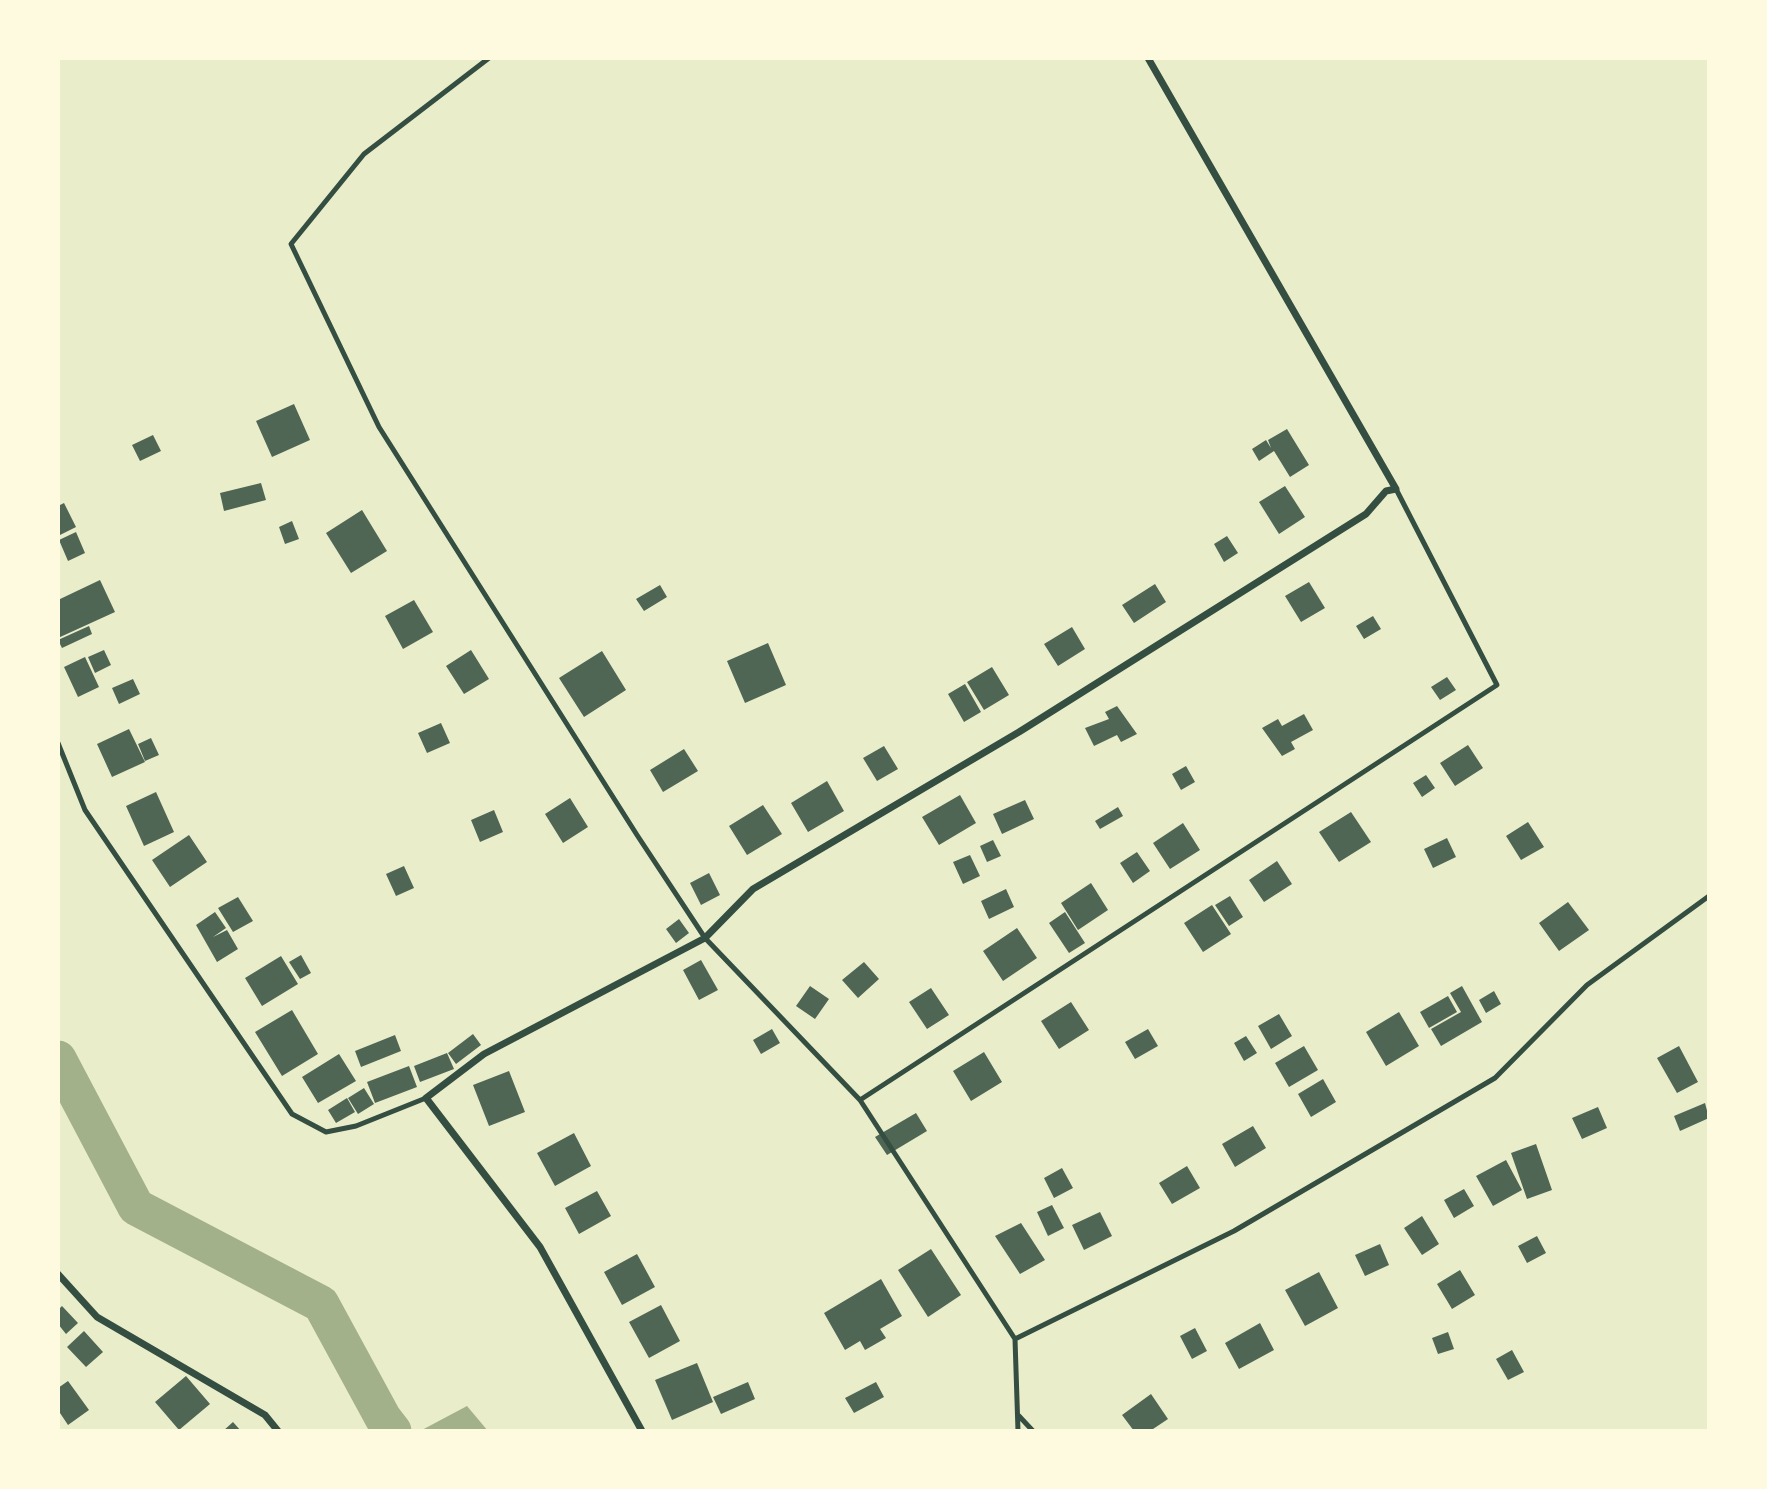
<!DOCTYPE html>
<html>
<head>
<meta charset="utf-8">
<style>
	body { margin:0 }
	#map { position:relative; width:1767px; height:1489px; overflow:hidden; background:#e9edc9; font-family:Ubuntu,sans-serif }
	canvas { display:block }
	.frame { position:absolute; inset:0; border:60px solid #fefae0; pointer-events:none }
</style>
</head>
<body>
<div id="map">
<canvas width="1767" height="1489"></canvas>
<div class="frame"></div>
</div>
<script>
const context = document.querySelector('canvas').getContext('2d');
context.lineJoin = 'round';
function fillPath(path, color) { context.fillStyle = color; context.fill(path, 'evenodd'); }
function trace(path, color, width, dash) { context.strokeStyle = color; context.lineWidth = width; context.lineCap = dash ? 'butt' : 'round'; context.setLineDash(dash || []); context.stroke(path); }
fillPath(new Path2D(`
	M467,1406L488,1431H420Z`), '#a3b18a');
trace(new Path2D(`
	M58,1059L136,1207L321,1304L383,1418L393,1431`), '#a3b18a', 37);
fillPath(new Path2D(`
	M294,404L310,440L272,457L256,421Z
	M1287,429L1309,465L1290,477L1274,451L1259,461L1252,449L1266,440L1271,448L1268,440Z
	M153,435L161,451L140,461L132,445Z
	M261,483L266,500L224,511L220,493Z
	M1285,486L1305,517L1279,534L1259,502Z
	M64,503L76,527L58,536V506Z
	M362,510L387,551L351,573L326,533Z
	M292,521L299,539L285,544L279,527Z
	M76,532L85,553L68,561L59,540Z
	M1227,536L1238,553L1224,562L1214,544Z
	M100,580L115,612L58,638V600Z
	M1309,582L1325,608L1301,622L1285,596Z
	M1155,584L1166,602L1134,623L1122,605Z
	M660,585L667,597L644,611L636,599Z
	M414,600L433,632L403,649L385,616Z
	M1373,616L1381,629L1364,639L1356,626Z
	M89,626L92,634L62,648L58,640Z
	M1072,627L1085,649L1058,666L1044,644Z
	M768,643L786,685L745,703L727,661Z
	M104,650L111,665L95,673L88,657Z
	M471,650L489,679L464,694L446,666Z
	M602,651L626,690L584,717L559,678Z
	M85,657L99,687L78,697L64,667Z
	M992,667L1009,695L984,710L967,682Z
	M1447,677L1456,690L1440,700L1431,687Z
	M133,679L140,694L119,704L112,688Z
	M965,684L981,712L964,722L948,694Z
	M1117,706L1137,734L1121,742L1117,735L1094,746L1085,728L1109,719L1105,712Z
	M1304,714L1313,730L1291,742L1295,749L1282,756L1262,728L1278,719L1282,726Z
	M441,723L450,743L427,753L418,733Z
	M129,729L145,762L112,777L97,744Z
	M151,738L159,755L145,761L138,744Z
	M1468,745L1483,768L1455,786L1440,763Z
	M884,746L898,769L877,781L863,758Z
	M684,749L698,771L663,792L650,770Z
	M1186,766L1195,782L1181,790L1172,774Z
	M1426,775L1435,788L1422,797L1413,783Z
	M827,781L844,811L808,832L791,803Z
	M156,792L174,832L144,846L126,806Z
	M960,795L976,823L939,845L922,817Z
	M570,798L588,827L563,843L545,814Z
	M1025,800L1034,819L1002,834L993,814Z
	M763,805L782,834L747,855L729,826Z
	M1118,807L1123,816L1100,829L1095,821Z
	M494,810L503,832L480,842L471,820Z
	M1351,812L1371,842L1339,862L1319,832Z
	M1528,822L1544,847L1521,860L1506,836Z
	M1183,823L1200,850L1170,869L1153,843Z
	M189,835L207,862L170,887L152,860Z
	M1447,838L1456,857L1433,868L1424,849Z
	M993,840L1001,856L987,862L980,846Z
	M1137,852L1150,871L1133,883L1120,863Z
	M970,855L980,876L963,884L953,862Z
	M1277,861L1292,884L1264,902L1249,880Z
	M404,866L414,888L396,896L386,874Z
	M709,873L720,895L701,905L690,883Z
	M1091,883L1108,910L1078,930L1061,903Z
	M1006,889L1014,907L989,919L981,901Z
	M1230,896L1243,917L1229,926L1215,905Z
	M238,897L253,921L233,932L218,908Z
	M1568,902L1589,930L1559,951L1539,923Z
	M1212,905L1231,934L1203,952L1184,923Z
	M215,912L226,928L213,937L227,930L238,949L217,962L196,925Z
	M1065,912L1085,943L1069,953L1049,923Z
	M679,919L689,933L676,943L666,929Z
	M1017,928L1037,958L1003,981L983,951Z
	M301,955L311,973L300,979L289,962Z
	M281,956L298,984L262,1006L245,978Z
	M701,960L718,990L699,1000L683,970Z
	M864,962L879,979L858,998L842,980Z
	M810,986L829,999L815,1019L796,1006Z
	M1462,986L1482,1022L1441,1046L1431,1029L1461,1012L1450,993Z
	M931,988L949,1015L927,1029L909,1002Z
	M1494,991L1501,1004L1486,1013L1479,1000Z
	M1448,996L1457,1012L1429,1028L1420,1012Z
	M1071,1002L1089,1030L1059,1049L1041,1021Z
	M292,1010L318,1054L282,1076L255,1032Z
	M1399,1012L1419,1046L1386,1066L1366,1032Z
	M1279,1014L1292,1036L1271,1049L1258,1026Z
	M772,1029L780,1043L761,1054L753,1040Z
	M1148,1029L1158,1046L1135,1059L1125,1042Z
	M473,1034L481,1045L456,1064L448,1053Z
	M395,1035L401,1051L361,1067L355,1051Z
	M1246,1036L1257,1053L1244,1061L1234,1043Z
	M1304,1046L1318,1070L1289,1087L1275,1063Z
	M1679,1046L1698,1082L1677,1093L1657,1058Z
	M984,1052L1002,1082L971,1101L953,1071Z
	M447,1053L454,1069L420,1082L414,1066Z
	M339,1054L356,1081L318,1103L302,1077Z
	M409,1066L417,1087L375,1103L367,1082Z
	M509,1071L525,1112L489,1126L473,1085Z
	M1323,1079L1336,1102L1311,1117L1298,1094Z
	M364,1088L374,1104L358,1114L348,1098Z
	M347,1098L355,1112L336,1123L328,1110Z
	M1705,1103L1709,1118L1680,1131L1674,1116Z
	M1598,1107L1607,1128L1582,1139L1572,1118Z
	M916,1113L927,1131L887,1155L875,1137Z
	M1253,1126L1266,1148L1235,1167L1222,1144Z
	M574,1133L591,1166L555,1186L537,1153Z
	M1536,1144L1552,1190L1527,1199L1511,1153Z
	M1506,1160L1522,1190L1493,1206L1476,1176Z
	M1187,1166L1200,1188L1172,1204L1159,1183Z
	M1062,1168L1073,1188L1054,1198L1044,1178Z
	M1464,1189L1474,1206L1454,1218L1444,1200Z
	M597,1191L611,1216L579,1234L565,1208Z
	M1052,1205L1064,1228L1048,1236L1037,1212Z
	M1100,1212L1112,1236L1084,1250L1072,1225Z
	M1422,1216L1439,1244L1422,1255L1404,1228Z
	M1021,1223L1045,1260L1020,1274L995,1236Z
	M1537,1236L1546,1253L1527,1263L1518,1246Z
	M1380,1244L1389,1265L1365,1276L1355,1255Z
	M931,1249L961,1295L928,1317L898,1270Z
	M637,1254L655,1287L622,1305L604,1272Z
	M1460,1270L1475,1295L1452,1309L1437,1284Z
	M1319,1272L1338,1308L1305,1326L1285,1290Z
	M881,1279L902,1316L880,1329L886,1338L865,1350L860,1341L845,1350L824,1313Z
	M661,1305L680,1341L649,1358L629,1322Z
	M62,1306L78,1323L66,1334L58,1324V1310Z
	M1260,1323L1274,1350L1239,1369L1225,1343Z
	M1195,1328L1207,1351L1192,1359L1180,1336Z
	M84,1331L103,1352L86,1367L67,1347Z
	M1448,1332L1454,1349L1438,1354L1432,1338Z
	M1512,1350L1524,1372L1508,1380L1496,1359Z
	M697,1363L713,1402L672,1420L655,1380Z
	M186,1376L210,1404L179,1430L155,1402Z
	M68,1381L89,1410L68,1425L58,1410V1388Z
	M748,1382L755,1399L721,1414L713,1397Z
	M876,1382L884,1397L854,1413L845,1398Z
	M1151,1394L1168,1419L1150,1431H1134L1122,1415Z
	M233,1422L241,1431H223Z`), '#4f6655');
trace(new Path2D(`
	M489,58L364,154L291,244L379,427L637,835L705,938L860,1100L1015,1339L1018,1431
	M58,743L85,810L292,1114L326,1132L356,1126L426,1098
	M860,1100L1497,685L1396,489
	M1015,1339L1234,1231L1495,1078L1587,985L1709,896
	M1019,1416L1033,1431`), '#344e41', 5);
trace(new Path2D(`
	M58,1274L97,1317L265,1415L278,1431
	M642,1431L540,1247L426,1098L484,1054L705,938L753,889L1019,732L1366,514L1386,491L1396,489L1148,58`), '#344e41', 7);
</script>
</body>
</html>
